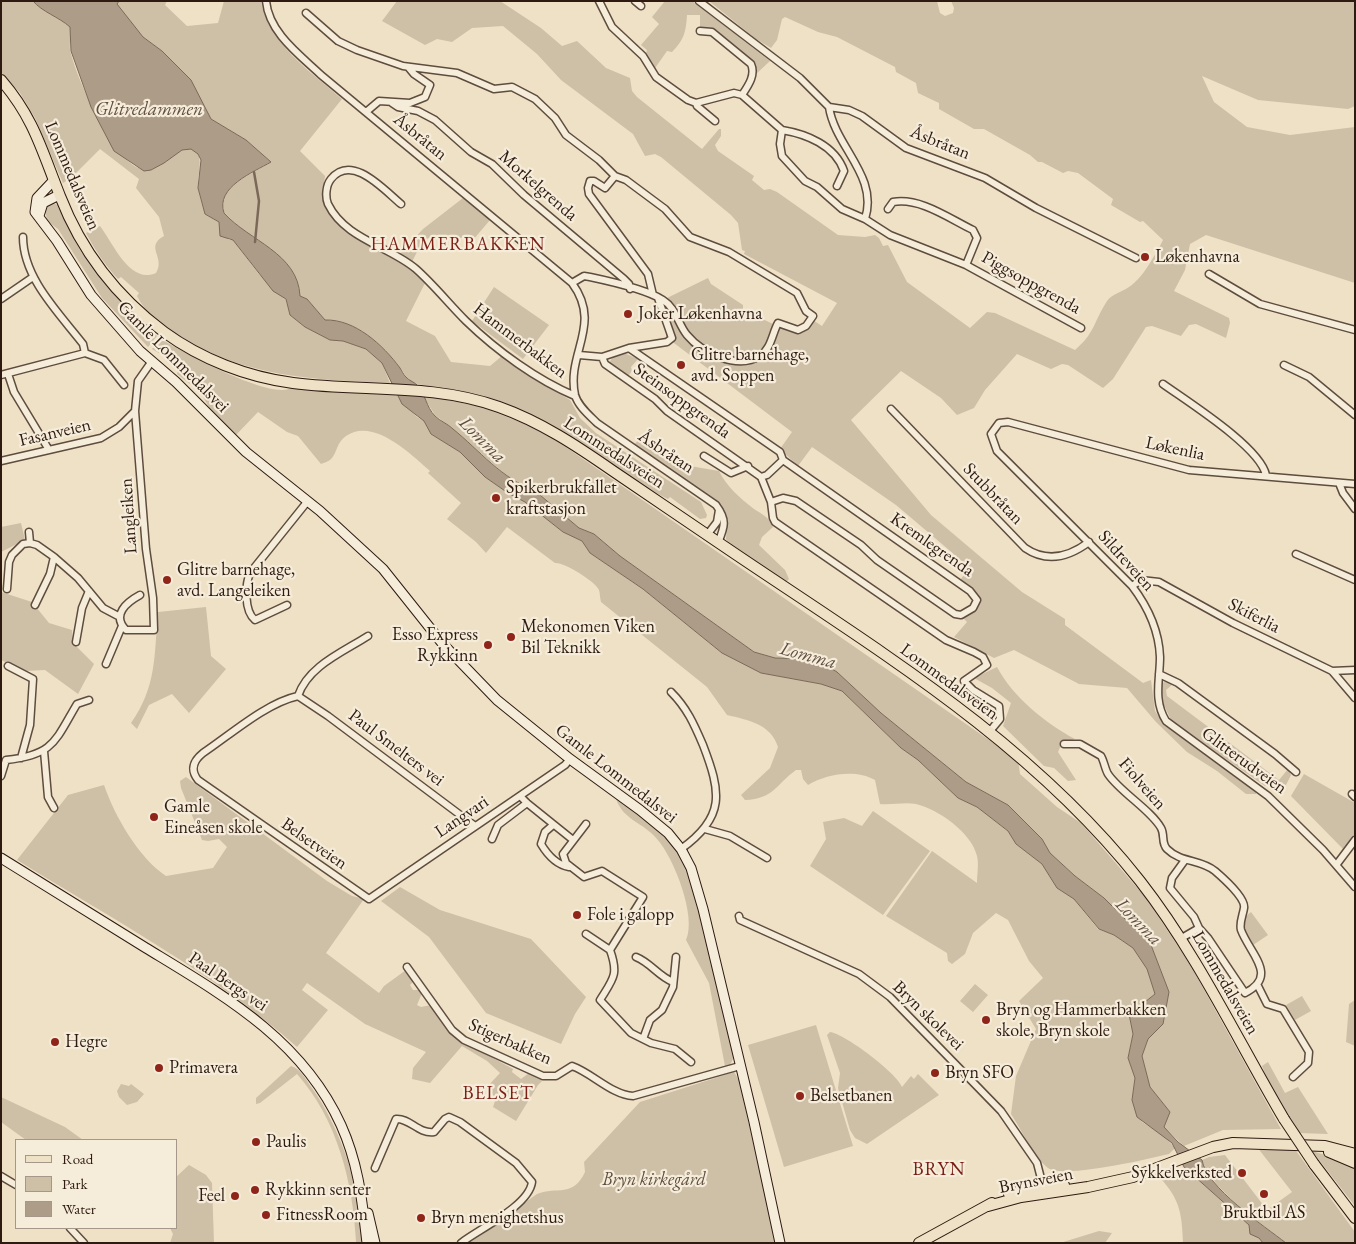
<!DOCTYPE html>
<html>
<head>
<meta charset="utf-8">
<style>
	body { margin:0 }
	#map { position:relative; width:1356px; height:1244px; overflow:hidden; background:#efe1c6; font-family:"EB Garamond",serif }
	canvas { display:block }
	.frame { position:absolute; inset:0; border:2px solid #2e1a11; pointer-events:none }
	.legend { position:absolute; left:15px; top:1139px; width:162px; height:90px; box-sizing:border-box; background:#f5ecda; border:1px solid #a5988a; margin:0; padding:6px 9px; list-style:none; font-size:15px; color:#2e1a11 }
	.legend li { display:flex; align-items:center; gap:10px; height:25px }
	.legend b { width:25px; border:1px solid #a5988a }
</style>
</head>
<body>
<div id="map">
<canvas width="1356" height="1244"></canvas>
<div class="frame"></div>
<ul class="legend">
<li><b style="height:6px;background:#efe1c6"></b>Road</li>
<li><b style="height:14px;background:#cebfa7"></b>Park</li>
<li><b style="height:14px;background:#ad9d88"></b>Water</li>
</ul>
</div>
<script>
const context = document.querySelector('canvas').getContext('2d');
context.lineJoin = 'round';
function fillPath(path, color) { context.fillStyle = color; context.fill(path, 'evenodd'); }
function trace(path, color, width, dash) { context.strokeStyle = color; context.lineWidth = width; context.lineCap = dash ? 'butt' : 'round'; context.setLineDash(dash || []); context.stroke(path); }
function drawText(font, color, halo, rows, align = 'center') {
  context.font = font + ' "EB Garamond",serif'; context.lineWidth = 4.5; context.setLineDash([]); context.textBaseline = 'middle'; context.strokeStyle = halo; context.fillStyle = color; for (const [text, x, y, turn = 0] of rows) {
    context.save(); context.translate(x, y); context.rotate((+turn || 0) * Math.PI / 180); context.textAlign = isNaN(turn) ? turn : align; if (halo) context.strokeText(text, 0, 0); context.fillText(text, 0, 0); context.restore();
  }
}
fillPath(new Path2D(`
	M1,1H33C42,12 59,17 70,27C72,34 69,42 70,50C77,80 109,150 136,167C140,169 146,169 151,170C161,164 173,153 184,149C207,142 198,173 198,184C198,193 203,205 205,214L219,222L229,240H233L259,274L286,300L290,315L305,327L330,340L343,341L366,349L382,363L390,383C315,380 242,377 178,335C161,324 146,314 137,296L139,293L121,277L118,279C105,265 95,250 86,233L100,226C113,243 130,285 156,273C166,257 144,247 164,236L159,217L136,188L139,179L100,149L71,178L63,183L35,118L20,93L1,72Z
	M119,1H167L165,5L187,26L218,23L224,1H261C269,44 311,72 342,99L300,151L325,176L323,195L326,207L363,241L408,268L425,283L406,321L435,336L451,362L490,366L503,355L534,379L570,400L580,418L596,433L701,502L707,515L706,518L700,519L670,497L668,499L654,492L548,423L503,402L483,396L412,383C406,377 403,371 397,364C380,344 355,319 325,320L307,299L300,296C298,254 248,241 224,212C215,186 254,174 271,162L246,140L211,119L179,68L162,51L143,37L116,4Z
	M397,1H500L541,28L562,46L577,41L606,68L630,78L632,91L637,97L702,149L719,129H721V136L715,145L718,151L754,176L752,180L764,190L770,189L777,192L838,235L865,237L875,235L879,238L883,246L888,245L907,282L970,328L987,312L995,313L1075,350C1095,333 1094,321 1107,301C1112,294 1122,292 1129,287C1143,278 1155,255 1163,240L1143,221L1140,222L1111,205L1113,199L1078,173L1068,171L1063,173L1042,162H1038L1030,155L984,129H974L939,109V103L918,93L916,83L896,72L895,67L837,37L818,32L785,17L782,19L777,40L771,48L756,39L709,1H937L940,13L945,16L953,13L954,8L951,1H1355V106L1348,109L1258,100L1202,76L1214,102L1247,127L1290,135L1355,127V283L1206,235L1190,244L1185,270L1174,291L1229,318L1230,323L1226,338L1196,324L1189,325L1181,336L1152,326L1146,327L1113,379L1103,388L1068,365L1062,364L1051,369L1017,354L985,390L974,408L957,415L941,398L901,371L851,420L931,515L1022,592L1065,619V625L1143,683L1151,680L1155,711L1164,725L1256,791V794H1246L1217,771L1187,752L1156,722L1127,688L1079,684L1014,650L994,658L954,637L967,622L963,618L970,615L980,602L977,594L959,582L969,567L896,505L812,447L798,466L780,449L792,432L666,337L667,298L708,278L711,284L743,305V310L784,329L802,332L813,320L822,326L837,303L744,254L745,251L742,250L738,223L731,215L661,157L655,154L645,156L633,134L561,80L537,54L503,26L472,28L452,42L437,39L425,45L382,21Z
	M665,1H692L770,61L755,75V66L740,52L700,29V15H687C686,32 684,40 672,52L667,51L653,71L645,57L647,50L641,45L659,24L652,17Z
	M463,198L490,220L473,240L467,235L453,242C430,226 422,242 412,262L400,254L423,229Z
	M53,203L58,205C67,219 72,236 80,250C101,283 129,309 157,336L148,347L102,298L58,229L47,221L45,208Z
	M494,287L549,325L523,359L472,321Z
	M161,339C183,352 270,400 291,388L395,393L417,417L424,421L431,434L460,452L485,477L508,493L525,502L563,532L582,541L590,553L643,589L722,653L761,673L821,684L842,691L901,748L918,760L958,798L977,807L1008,831L1016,844L1042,864L1058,888L1074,899L1098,929L1114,935L1133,948L1147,969L1155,994L1129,1014L1133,1034L1128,1058L1135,1078L1132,1100L1142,1122L1162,1134L1175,1148L1169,1154C1148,1159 1063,1179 1048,1168C1034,1157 1021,1129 1011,1114L1016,1076L1036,1029L1019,1001L1043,978L1029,961L1008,920L996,913L973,933L965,954L952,964L948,961L947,953L886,916L932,851L977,883C977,875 979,864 977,856C972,833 938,809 916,804C905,802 892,805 880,804L875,780C855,769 827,774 808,785L803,779L801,770H796C776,784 774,799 745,800L741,795L770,768L778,747C771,724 748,720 727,715L707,687L601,602C600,599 600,593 599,590C595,581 564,562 555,563L507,527L486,553L476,542L447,519L461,503L428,473L430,471C411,454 373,417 346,436C337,442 337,452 332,458C330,461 324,463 321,464L298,436L287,432L258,412L236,435L210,409L200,392L177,374L179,368L176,363L152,349Z
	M624,353L638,359L631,367L632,371L628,376L609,363L614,355Z
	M422,395L482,407L530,426L560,443L1018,760L1020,774L1057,807L1081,823L1146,898L1191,966L1281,1129L1223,1130L1184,1146L1164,1127L1170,1112L1150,1087L1142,1056L1148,1039L1163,1024L1169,992L1151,945L1104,898L1075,876L1050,853L1042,839L1008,805L966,782L881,713L837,672L806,659L774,658L754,652L620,556L594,534L579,528L540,495L508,477L453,429L435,415Z
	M639,439L684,465L719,471C726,486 741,499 754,509C763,515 768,516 773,527L762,537L759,545L785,570L789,579L786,582L728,542L726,539C727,525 727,517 721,504L634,445Z
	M21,523L25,540L1,552V527Z
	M1,592L32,602L49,623L72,630L73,643L94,664L78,694L45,670L25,671L1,660Z
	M206,607L211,656L226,669L189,713L172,694L149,705L137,729L131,723C157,686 154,656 158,612Z
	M997,667C1013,697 1045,723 1075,739L1062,743L1058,752L1076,780L1068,781L1054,768L1044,766L1003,726L1011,703L992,688L974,678Z
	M1167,681L1173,684L1166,690L1167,696L1279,780L1288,769L1291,775L1286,785L1268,783L1265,786L1172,722L1161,699L1162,683Z
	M1304,774L1355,803V834L1343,849L1291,796Z
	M186,777L327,881L352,896L364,899L326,953L379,993L384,986L406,970L414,981L410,985L413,990H419L422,993L417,1005L421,1007L431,1005L459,1039L513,1069L512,1072L521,1079L529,1073L545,1078L538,1085L516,1121L493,1107L496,1098L486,1088L500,1073L487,1061L462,1046L430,1083L412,1079L413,1068L426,1052L365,1024L307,983L302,990L328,1010L297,1047C214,973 112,919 17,860L68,795L104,785C115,817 139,858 166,876L213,868L227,847L219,839L208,841L202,840L181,788L180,781Z
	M616,799C638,814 664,831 679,854C695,880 700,916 707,945C716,982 725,1019 734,1057L730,1065L725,1066L709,983L686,940C697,917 674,858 657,839C643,822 624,821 616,799Z
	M873,811L930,851L883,915L810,866L826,839L823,822L844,818L862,826Z
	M400,887L440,910L531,939L586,997L575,1014L561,1044L486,1013L429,937L381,901Z
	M1251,912L1268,935L1253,945L1243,928L1246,916Z
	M975,984L988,995L973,1012L960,1001Z
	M1302,996L1311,1011L1295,1020L1286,1005Z
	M1355,1000V1046L1346,1042L1349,1004Z
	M816,1025L853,1146L784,1167L748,1045Z
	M830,1032C845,1034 897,1073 902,1087L911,1076L914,1079L918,1074L939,1095L867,1144L855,1138L850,1130L838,1088L840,1073L827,1035Z
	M1268,1062L1285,1093L1298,1087L1328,1134L1298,1133L1267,1079L1262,1066Z
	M291,1066C301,1069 306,1080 312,1088C339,1126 365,1195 361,1243H353L356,1242C353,1182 337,1119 297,1074L260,1103L256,1104V1098Z
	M734,1072L739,1080L776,1243H468L537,1194C557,1186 573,1198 585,1172L584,1162L640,1102Z
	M121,1084L129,1086L131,1084L144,1094L137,1102L127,1105L119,1097L117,1091Z
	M1,1097L65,1127L83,1140H26L1,1122Z
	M1257,1147L1294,1148L1355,1232V1243H1286L1240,1208L1217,1185L1203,1166L1202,1160L1209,1157L1225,1155L1267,1210L1292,1192Z
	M1312,1151L1341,1160L1355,1168V1206Z
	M189,1165L206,1175L212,1183L214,1243H170L173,1234L170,1228H176V1177Z
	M1184,1167L1249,1225L1263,1243H1183C1182,1214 1180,1199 1160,1178Z
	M1099,1231L1112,1233L1105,1243H1060Z`), '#cebfa7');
const water = new Path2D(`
	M33,1H119L117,4L143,37L162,51L191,80L211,119L246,140L271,162C254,172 215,187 224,213C249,241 298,253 300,296L307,299L325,320C355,319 383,345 400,368C402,371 403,374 406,377C409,381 415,382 418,386C425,393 426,407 435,416C440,421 448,424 453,429C479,450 502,479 534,490L579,528L594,534L620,556L754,652L775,658L806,659L820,662L837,672L881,713L966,782L1008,805L1042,839L1050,853L1075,876L1104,898L1151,945L1169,992L1163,1024L1148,1039L1142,1056L1150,1087L1170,1112L1164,1127L1178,1142L1202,1160C1206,1187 1264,1226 1286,1243H1263L1259,1238L1250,1234L1249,1225L1184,1167L1172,1143L1137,1117L1132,1100L1135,1078L1128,1058L1133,1034L1129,1014L1134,1007L1140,1006L1155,994L1147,969L1133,948L1114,935L1099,929L1074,899L1057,888L1042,864L1016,844L1008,831L977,807L958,798L918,760L901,748L842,691L821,684L761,673L722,653L643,589L590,553L582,541L563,532L525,502L508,493L485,477L460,452L431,434L424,421L402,404L382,363L366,349L343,341L330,340L305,327L290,315L286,299L273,291L233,240L220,236L219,222L205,214L198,188L201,160L198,154L191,149L182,150L164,163L151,170L144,171L114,151L91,107L71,51L70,27C59,17 42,12 33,1Z`);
fillPath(water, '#ad9d88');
trace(water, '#7a6958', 1);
trace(new Path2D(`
	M254,172L259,201L255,242`), '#7a6958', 2.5);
const street = new Path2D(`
	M266,1C269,33 300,55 321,75L572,283C603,325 566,353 575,395C578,406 589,415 597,423L716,505C727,520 725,526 718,543
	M599,1L612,27L643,56L656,77L688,100L696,103L734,93L742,95L782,130
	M635,1L641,6
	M699,1L800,78L829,107L849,110L862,116L906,148L985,178L1036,208L1136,258
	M306,13L338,41L357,50L403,66L457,73L494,89L512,87L535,99L555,118L566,135L599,160L615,176L626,180L665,209L690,237L729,252L797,293L806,311L813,316L806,326L798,330L778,323C772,334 771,349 760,356C737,370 702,353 687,335C678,324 676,308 663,300C647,290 609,281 590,277L584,276L572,283
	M700,31L712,32L751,64C756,75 748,86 742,95
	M392,103L398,107L418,111L435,120L471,152L492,164L524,195L624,279L629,284L630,289
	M696,103L697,106L715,121
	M829,107C835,147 879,176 865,219
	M366,112L379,101L410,103L425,97L430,85L414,74L409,68
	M615,176L605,188L594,181H590L588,188L589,194L648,274L653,295
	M837,186L844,171C835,145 806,134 782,130L780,144L782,156L805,181L817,187L842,209L865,219L890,235L966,265L1081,328
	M401,204C384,190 352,153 331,179C326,185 325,197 328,204C345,239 389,246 416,269C434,285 449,304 466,321C497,351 537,380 575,396
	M888,209L893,202C920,197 950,219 973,230L977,238L966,265
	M23,237C23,278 59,313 83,344L85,353
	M1209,274L1260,304L1355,330
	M1,299L33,277
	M629,348L667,342L672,338L658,298
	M579,355L602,357L605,364L655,399L667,411L761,477L767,475L783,460L780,452L629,348L602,357
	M1284,365L1309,377L1355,415
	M8,374L14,392L49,450
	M1,375L85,353L104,360L124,385
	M1163,384C1188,402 1260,447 1266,475
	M891,409L1025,548C1047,563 1069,557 1089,542
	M704,456L731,473L748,466
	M1,461L101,438L119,427L135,411
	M761,477L771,502L773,518L775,522L946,640L974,652L983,657L987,665L964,681L973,690L999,706L1000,719L990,731
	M1339,483L1343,493L1355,509
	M1355,484L1189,470L1008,422L999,423L991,434L997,451L1132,586C1148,607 1159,630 1160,657C1160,680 1153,700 1166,721L1268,796L1323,850L1355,887
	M771,502L783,498L796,501L861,545L877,560L955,614L961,615L973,608L977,600L970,591L783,460
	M29,532L30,543
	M707,535L717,522L719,510
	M1296,554L1355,580
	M1132,586L1141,580L1159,582L1233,623L1332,671L1355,698
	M7,589L9,562L12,555L23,544L30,543L37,545L54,557L78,578L103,608L120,617
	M140,595C127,602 111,615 126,630H154L153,598L146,549L135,411L138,381L152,361
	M35,605L50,574L54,557
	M287,605L255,620C244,611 245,585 250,573L307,502
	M76,642L82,608L89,591
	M106,664L122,626
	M8,666L33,679L30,725L21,758
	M1332,671L1355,670
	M1159,674L1178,683L1275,754L1296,772
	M671,692C687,708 694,724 703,745C721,792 726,817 681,849
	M298,696C308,666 343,652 368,636
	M1064,744H1080L1101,756C1104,761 1105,769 1108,774C1120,792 1151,810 1161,828C1165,835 1161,843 1167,849C1181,863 1200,859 1215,871C1222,877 1246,898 1244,908C1243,915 1239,923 1241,930C1250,954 1279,976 1245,993L1208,938L1199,928L1180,939
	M44,751L48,797L54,808
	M1,776L6,760C54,755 55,741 77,704L89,700
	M1352,794L1355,797
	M520,796L527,803L573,840
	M586,824L563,854L566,863L584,877L602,871L643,897L610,950C619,975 613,979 600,1000L631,1033L651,1043L675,1049L691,1062
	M553,825L545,832L541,844C547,854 557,865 569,867
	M475,826L328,716L298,696C266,703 230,735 203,753C193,761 190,770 198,780L369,899L565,765L570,759
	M705,829L730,836L767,858
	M492,839L498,825L527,803
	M1185,860L1172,878L1170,888L1194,917L1199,928
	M1337,864L1355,840
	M739,916L740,920L859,974L890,997L1001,1111L1037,1163L1044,1190
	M586,934L610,950
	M636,957C651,963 658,976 673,982
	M407,967L452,1030L464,1040L543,1076H556L572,1066C592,1073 612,1095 633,1096L740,1066
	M1258,986L1267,1004L1283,1009L1309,1052L1308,1063L1293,1077
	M643,1039L650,1020L662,1010L673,987L676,957
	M375,1168L396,1119C410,1118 418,1134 434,1132L445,1119L449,1117L460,1122L516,1163L532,1182C529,1206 479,1229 461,1243
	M1,1176L16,1185
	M70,1228L84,1243`);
const secondary = new Path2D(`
	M54,180L37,198L35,212L57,241L91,295L140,351L176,382L246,452L320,511L383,569L442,643L497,700L570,759L640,810L668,833L681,849L691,868L703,909L754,1122L780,1243
	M39,216L43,203L59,195
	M1,858C49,888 97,918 146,948C223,995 302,1039 341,1125C359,1165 362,1201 367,1243
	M368,1213L375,1243`);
const primary = new Path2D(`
	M1,80C34,118 42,151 60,196C81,250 117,297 164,332C201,359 247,377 293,383C362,392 432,383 499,407C541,422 577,446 613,471C651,497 690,523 728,549C874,648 1029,740 1140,881C1197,954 1237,1039 1284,1119
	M1329,1152L1355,1163
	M1314,1164L1355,1218
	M1009,1194L1032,1188L1064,1185
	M988,1206L1021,1197L1088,1187L1133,1177L1213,1147L1233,1143L1325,1146L1355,1154
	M919,1243L992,1203`);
trace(street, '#5e4c3e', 9);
trace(secondary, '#2e1a11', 11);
trace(primary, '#2e1a11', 12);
trace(street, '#f5ecda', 6);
trace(secondary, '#f5ecda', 9);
trace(primary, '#efe1c6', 10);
const primaryBridge = new Path2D(`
	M1284,1119L1314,1164`);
trace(primaryBridge, '#2e1a11', 12, []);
trace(primaryBridge, '#efe1c6', 10);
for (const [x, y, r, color] of [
	[1145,257,5,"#8f2418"],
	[628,314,5,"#8f2418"],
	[681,365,5,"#8f2418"],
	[496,498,5,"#8f2418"],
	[167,580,5,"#8f2418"],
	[511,637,5,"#8f2418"],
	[488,645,5,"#8f2418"],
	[154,817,5,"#8f2418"],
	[577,915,5,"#8f2418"],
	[986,1020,5,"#8f2418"],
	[55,1042,5,"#8f2418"],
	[159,1068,5,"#8f2418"],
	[935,1073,5,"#8f2418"],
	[800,1096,5,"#8f2418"],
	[256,1142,5,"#8f2418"],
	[1242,1173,5,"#8f2418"],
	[255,1190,5,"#8f2418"],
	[1264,1194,5,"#8f2418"],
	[235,1196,5,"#8f2418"],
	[266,1215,5,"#8f2418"],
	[421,1218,5,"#8f2418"]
]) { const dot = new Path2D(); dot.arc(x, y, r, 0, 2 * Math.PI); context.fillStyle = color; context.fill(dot); trace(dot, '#f5ecda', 2); }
drawText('18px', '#2e1a11', '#f5ecda', [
	["Åsbråtan",420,137,39],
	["Åsbråtan",940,143,22],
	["Lommedalsveien",72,176,67],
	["Morkelgrenda",538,186,41],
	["Piggsoppgrenda",1031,283,29],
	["Hammerbakken",520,341,37],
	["Gamle Lommedalsvei",173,357,45],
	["Steinsoppgrenda",682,401,36],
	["Fasanveien",55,433,-13],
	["Løkenlia",1175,449,12],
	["Åsbråtan",666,452,34],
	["Lommedalsveien",614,453,33],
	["Stubbråtan",993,494,46],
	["Langleiken",129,516,-94],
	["Kremlegrenda",932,545,35],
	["Sildreveien",1126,561,48],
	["Skiferlia",1254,616,27],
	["Lommedalsveien",949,682,36],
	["Paul Smelters vei",396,748,37],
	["Glitterudveien",1244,761,36],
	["Gamle Lommedalsvei",616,774,38],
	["Fiolveien",1142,784,49],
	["Langvari",462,817,-34],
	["Belsetveien",314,844,35],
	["Paal Bergs vei",228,982,34],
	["Lommedalsveien",1225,983,60],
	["Bryn skolevei",928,1016,44],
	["Stigerbakken",510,1042,24],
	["Brynsveien",1036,1181,-11]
]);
drawText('18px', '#2e1a11', '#f5ecda', [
	["Løkenhavna",1155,257],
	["Joker Løkenhavna",638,314],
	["Glitre barnehage,",691,355],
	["avd. Soppen",691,376],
	["Spikerbrukfallet",506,488],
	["kraftstasjon",506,509],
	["Glitre barnehage,",177,570],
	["avd. Langeleiken",177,591],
	["Mekonomen Viken",521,627],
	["Bil Teknikk",521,648],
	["Esso Express",478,635,"right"],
	["Rykkinn",478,656,"right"],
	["Gamle",164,807],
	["Eineåsen skole",164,828],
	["Fole i galopp",587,915],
	["Bryn og Hammerbakken",996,1010],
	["skole, Bryn skole",996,1031],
	["Hegre",65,1042],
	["Primavera",169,1068],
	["Bryn SFO",945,1073],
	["Belsetbanen",810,1096],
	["Paulis",266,1142],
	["Sykkelverksted",1232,1173,"right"],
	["Rykkinn senter",265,1190],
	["Feel",225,1196,"right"],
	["Bruktbil AS",1264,1213,"center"],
	["FitnessRoom",276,1215],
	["Bryn menighetshus",431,1218]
], 'left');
drawText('italic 18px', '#5e4c3e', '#f5ecda', [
	["Bryn kirkegård",654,1180]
]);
drawText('italic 19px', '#614e41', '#f5ecda', [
	["Glitredammen",149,110],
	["Lomma",482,440,45],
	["Lomma",808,656,15],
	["Lomma",1138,922,46]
]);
context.letterSpacing = '1px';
drawText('19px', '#7a1f14', '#f5ecda', [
	["HAMMERBAKKEN",458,245],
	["BELSET",498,1094],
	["BRYN",939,1170]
]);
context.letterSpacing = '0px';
</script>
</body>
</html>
